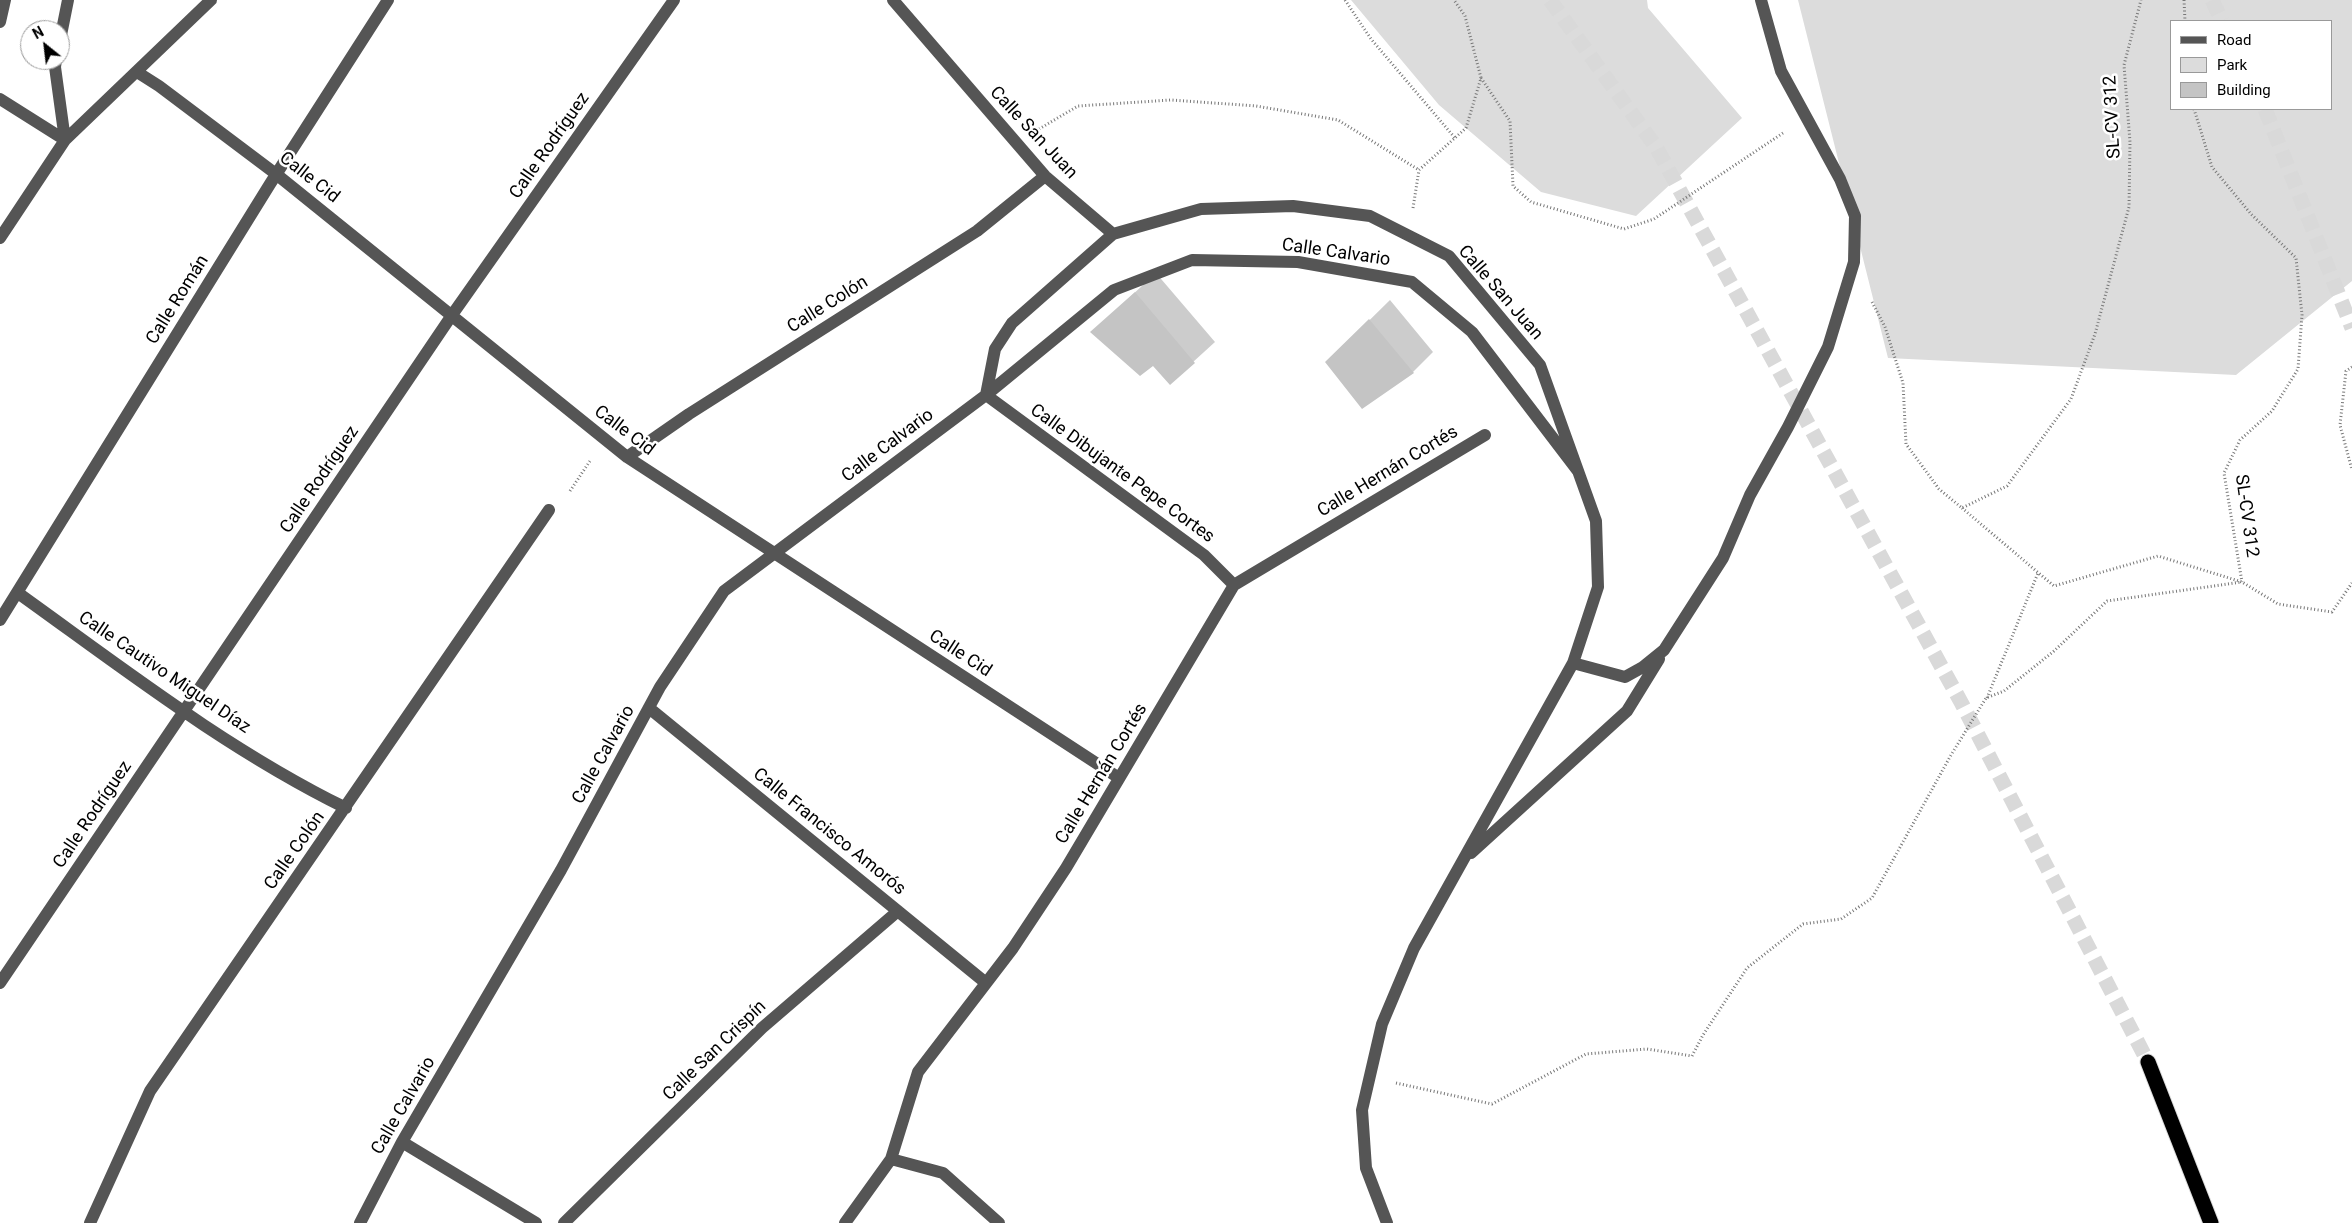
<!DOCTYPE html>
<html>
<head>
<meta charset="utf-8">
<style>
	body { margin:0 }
	#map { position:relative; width:2352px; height:1223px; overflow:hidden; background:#fff; font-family:Roboto,sans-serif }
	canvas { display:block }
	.legend { position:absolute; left:2170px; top:20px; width:162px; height:90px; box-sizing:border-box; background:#fff; border:1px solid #999; margin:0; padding:6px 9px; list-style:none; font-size:15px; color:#000 }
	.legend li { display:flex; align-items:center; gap:10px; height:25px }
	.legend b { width:25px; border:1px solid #999 }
	.north { position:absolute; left:20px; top:20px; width:50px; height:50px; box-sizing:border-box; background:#fff; border:1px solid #999; border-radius:50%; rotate:331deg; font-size:14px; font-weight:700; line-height:20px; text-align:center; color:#000 }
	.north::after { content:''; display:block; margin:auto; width:18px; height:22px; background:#000; clip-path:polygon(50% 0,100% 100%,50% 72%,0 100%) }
</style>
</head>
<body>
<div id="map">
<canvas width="2352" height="1223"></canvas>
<ul class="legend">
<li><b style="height:6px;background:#555"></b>Road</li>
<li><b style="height:14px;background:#dcdcdc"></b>Park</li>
<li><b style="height:14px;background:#c4c4c4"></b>Building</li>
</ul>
<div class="north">N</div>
</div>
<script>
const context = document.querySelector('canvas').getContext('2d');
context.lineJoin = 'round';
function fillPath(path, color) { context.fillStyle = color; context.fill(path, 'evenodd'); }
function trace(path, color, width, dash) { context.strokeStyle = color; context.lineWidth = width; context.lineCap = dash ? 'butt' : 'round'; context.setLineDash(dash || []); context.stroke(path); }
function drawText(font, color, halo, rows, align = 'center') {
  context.font = font + ' Roboto,sans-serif'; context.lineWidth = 5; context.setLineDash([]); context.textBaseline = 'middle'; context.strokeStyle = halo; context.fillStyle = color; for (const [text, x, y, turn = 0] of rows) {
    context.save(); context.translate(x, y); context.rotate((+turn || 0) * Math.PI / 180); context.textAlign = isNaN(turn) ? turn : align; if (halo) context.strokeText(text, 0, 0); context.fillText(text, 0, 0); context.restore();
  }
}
fillPath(new Path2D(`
	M1351,0H1647L1648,8L1742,118L1636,216L1541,192L1439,105Z
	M1798,0H2352V281L2236,375L1888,358ZM2171,21H2331V109H2171Z`), '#dcdcdc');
fillPath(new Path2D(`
	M1156,273L1215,342L1170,383L1153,365L1092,332Z
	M1390,300L1433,352L1413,372L1327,362Z`), '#0003');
fillPath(new Path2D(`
	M1135,292L1195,363L1170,385L1153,366L1140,376L1090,332Z
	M1369,319L1414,373L1362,409L1325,362Z`), '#c4c4c4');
trace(new Path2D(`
	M1550,0L1656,147L1962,704L2148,1062
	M2212,0L2222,21
	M2265,109L2352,328`), '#d9d9d9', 15, [15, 8]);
const highway = new Path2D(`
	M2148,1062L2211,1223`);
trace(highway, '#dbdbdb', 17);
trace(new Path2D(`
	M1345,0L1371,39L1455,138
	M2184,0L2185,21
	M1481,78L1510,121L1513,186L1531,202L1624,229L1654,219L1783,133
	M2194,109L2212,167L2251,214L2296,258L2302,315L2298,369L2272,411L2240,440L2224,473L2242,582
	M1039,129L1078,106L1171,100L1256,106L1338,120L1419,170
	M1413,208L1419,170L1466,128L1481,78L1465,16L1454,0
	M1872,302L1885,327L1903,383L1906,444L1939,489L1962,508L2007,486L2071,399L2095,334L2129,207L2130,142L2124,65L2141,0
	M2352,367L2346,371L2340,425L2352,470
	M570,491L590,461
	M1962,508L2054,586L2158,556L2242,582L2278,604L2332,612L2352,583
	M1987,698L2038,573
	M1396,1083L1492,1104L1586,1054L1647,1049L1692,1056L1703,1035L1747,968L1803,924L1841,919L1872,898L1951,755L1986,698L2004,691L2054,651L2107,601L2242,582`), '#777', 3, [1, 2.5]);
trace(new Path2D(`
	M893,0L1045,176L1113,234
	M0,22L5,0
	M60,40L68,0
	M56,60L55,67L65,140
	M137,72L159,86L276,174L627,457L1119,778
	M0,99L65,140
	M0,238L65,140L211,0
	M986,395L995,349L1012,323L1113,234L1201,209L1293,206L1370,216L1449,256L1540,365L1596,521L1598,587L1573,663L1414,948L1382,1024L1362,1110L1366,1168L1387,1223
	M986,395L1204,555L1234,585
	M627,457L689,414L977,231L1045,176
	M18,593C124,669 228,750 346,808
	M0,620L270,184L388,0
	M1573,663L1625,677L1643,667L1664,650L1723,558L1750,495L1788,427L1828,347L1854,262L1855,216L1840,179L1781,71L1761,0
	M649,708L986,983
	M1471,853L1627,711L1659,659
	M0,983L452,315L674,0
	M402,1142L536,1223
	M891,1159L943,1173L999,1223
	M90,1223L150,1091L549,510
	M360,1223L402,1142L561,870L660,687L724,591L986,395L1114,290L1192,260L1298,262L1412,282L1472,332L1578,471
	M564,1223L762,1028L898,911
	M845,1223L891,1159L918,1072L1013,948L1066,868L1234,585L1485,435`), '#555', 12);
trace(highway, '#000', 15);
drawText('18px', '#000', '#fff', [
	["SL-CV 312",2113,117,-93],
	["Calle San Juan",1033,133,47],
	["Calle Rodríguez",550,146,-55],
	["Calle Cid",309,178,38],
	["Calle Calvario",1336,253,8],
	["Calle San Juan",1500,293,49],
	["Calle Román",178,300,-58],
	["Calle Colón",828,305,-32],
	["Calle Cid",624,431,37],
	["Calle Calvario",888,446,-37],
	["Calle Hernán Cortés",1388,472,-31],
	["Calle Dibujante Pepe Cortes",1122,474,36],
	["Calle Rodríguez",320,480,-56],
	["SL-CV 312",2246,516,82],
	["Calle Cid",960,654,33],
	["Calle Cautivo Miguel Díaz",164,673,34],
	["Calle Calvario",604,755,-61],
	["Calle Hernán Cortés",1102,774,-59],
	["Calle Rodríguez",93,815,-56],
	["Calle Francisco Amorós",829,832,39],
	["Calle Colón",295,851,-55],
	["Calle San Crispín",715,1051,-44],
	["Calle Calvario",404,1106,-60]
]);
</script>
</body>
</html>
